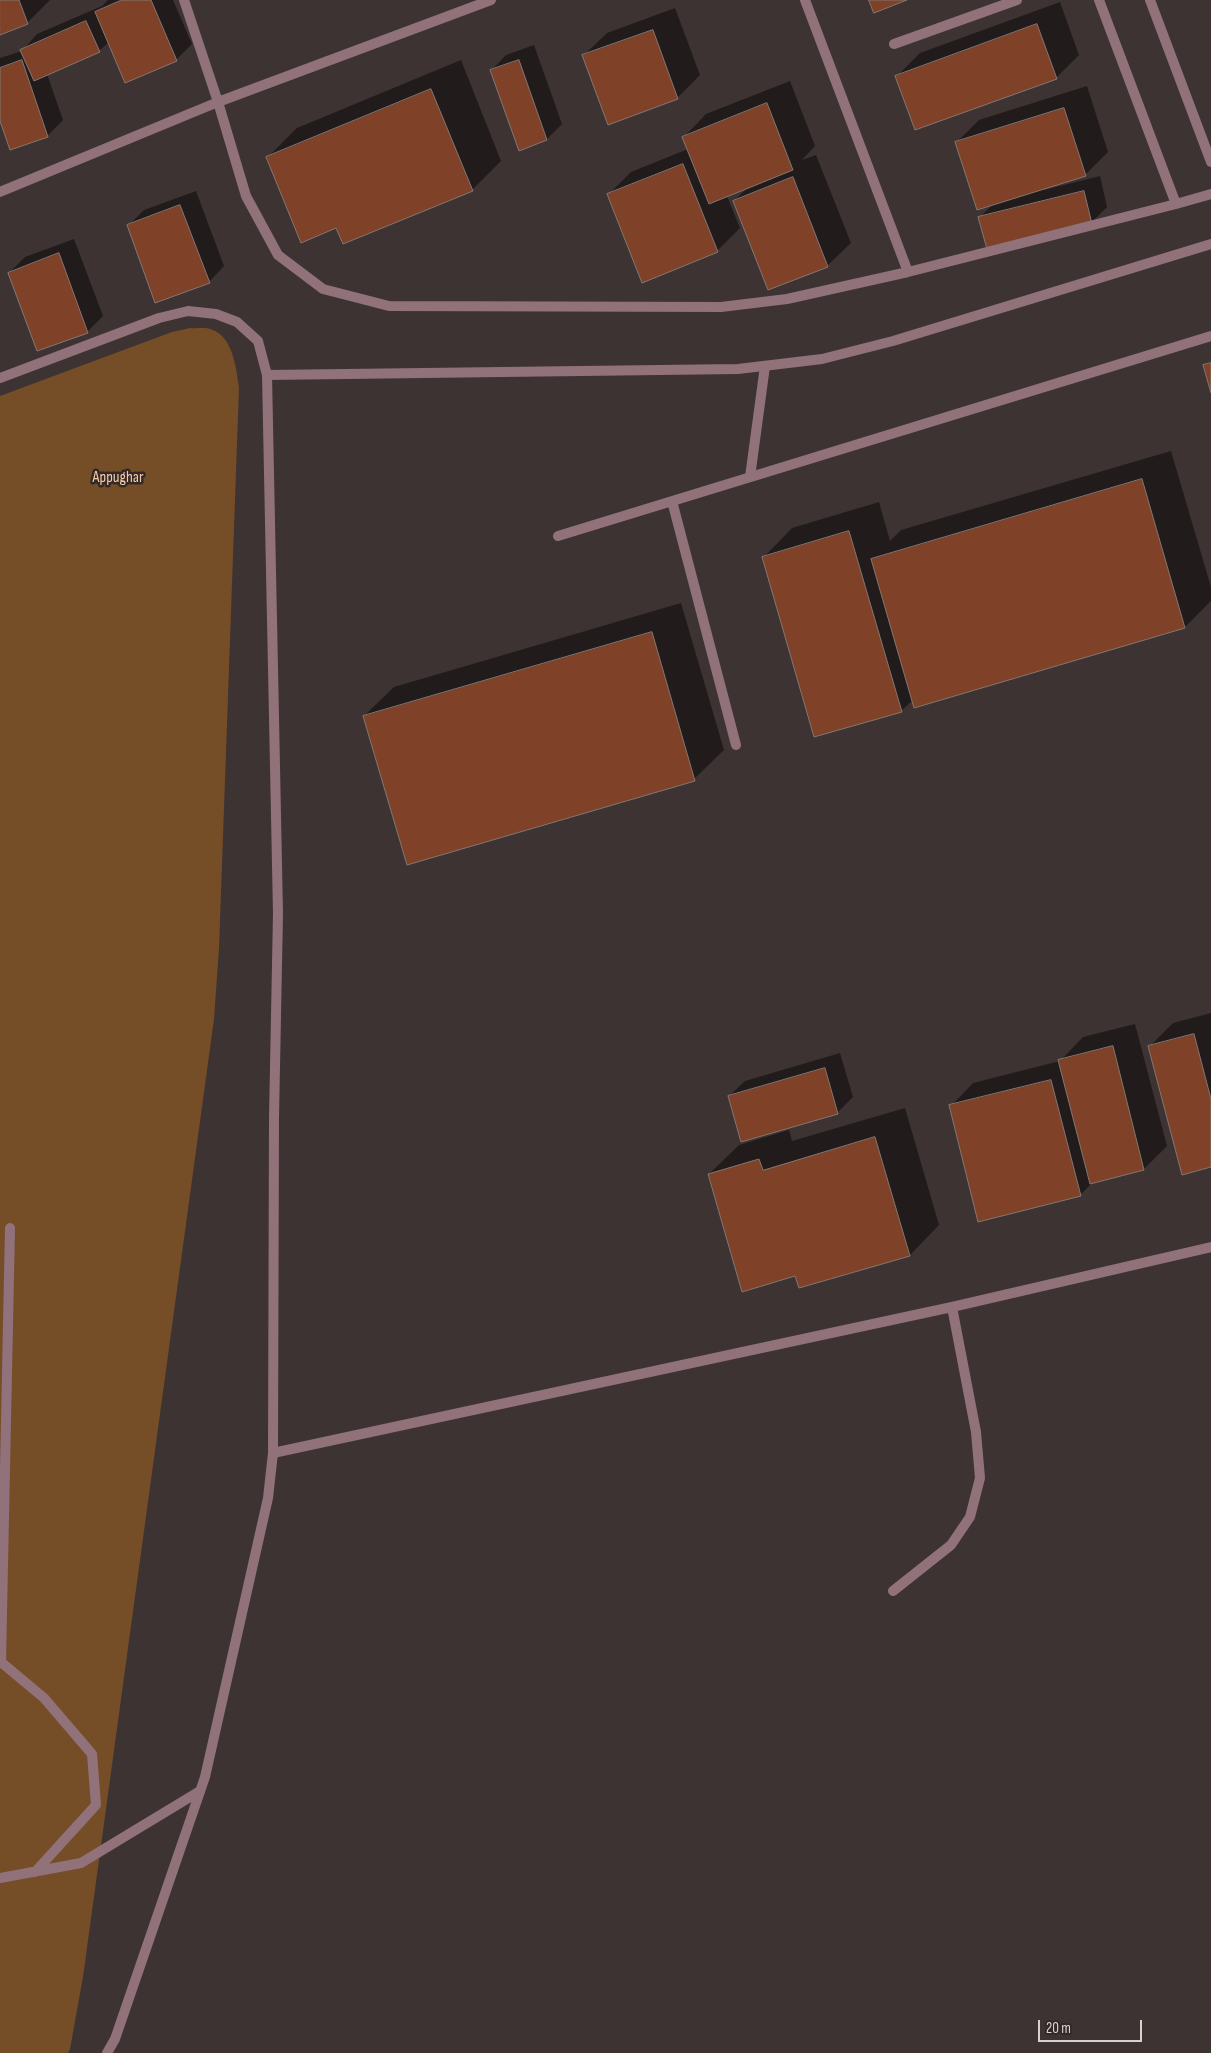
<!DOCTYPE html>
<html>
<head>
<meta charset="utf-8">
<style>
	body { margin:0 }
	#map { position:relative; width:1211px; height:2053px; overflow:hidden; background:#3e3333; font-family:"Sofia Sans Condensed",sans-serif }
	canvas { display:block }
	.scale { position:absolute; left:1038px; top:2020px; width:104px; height:22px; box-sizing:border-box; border:2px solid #d8d1d1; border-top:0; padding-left:6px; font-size:15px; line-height:18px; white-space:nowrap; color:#d8d1d1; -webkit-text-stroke:4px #342929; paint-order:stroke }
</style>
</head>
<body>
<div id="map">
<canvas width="1211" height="2053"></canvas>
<div class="scale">20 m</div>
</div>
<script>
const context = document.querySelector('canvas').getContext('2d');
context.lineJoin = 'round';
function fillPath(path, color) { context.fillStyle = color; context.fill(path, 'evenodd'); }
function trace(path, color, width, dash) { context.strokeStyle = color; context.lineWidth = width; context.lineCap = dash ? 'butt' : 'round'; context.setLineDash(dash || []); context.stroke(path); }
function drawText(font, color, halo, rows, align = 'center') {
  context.font = font + ' "Sofia Sans Condensed",sans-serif'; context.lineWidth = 5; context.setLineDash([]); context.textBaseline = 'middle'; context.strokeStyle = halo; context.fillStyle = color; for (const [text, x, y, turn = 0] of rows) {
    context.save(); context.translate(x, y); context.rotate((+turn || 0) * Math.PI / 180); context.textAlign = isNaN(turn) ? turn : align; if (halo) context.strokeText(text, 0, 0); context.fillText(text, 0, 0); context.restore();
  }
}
fillPath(new Path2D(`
	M190,328C196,329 205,327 210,329C233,335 236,368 239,387L219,948L214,1019L83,1977L70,2049L68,2053H0V396L172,332Z`), '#754e28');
fillPath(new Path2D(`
	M0,0H50L27,23L0,33Z
	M108,0H173L192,44L176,60L109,42L99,51L47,74L63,120L48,135L11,148L0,118V58L22,51L37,34L102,6Z
	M1060,2L1079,55L1056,78L897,76L920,53Z
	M675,8L700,75L677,98L584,55L607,33Z
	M534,45L562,124L547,139L491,71L506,55Z
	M461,60L501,161L472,190L337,227L268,157L297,128Z
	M790,81L815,146L802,160L816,155L851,243L828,265L769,289L734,201L748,187L727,196L740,228L717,251L608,195L631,172L688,149L684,137L706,114Z
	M1087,86L1108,152L1086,174L1044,188V190L1100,176L1107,207L1091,223L980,217L993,204L956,143L979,120Z
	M196,191L224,266L209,282L128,226L144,210Z
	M74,239L103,316L88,331L38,350L9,273L25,257Z
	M1171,451L1211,587V601L1185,627L913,700L901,711L763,558L792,528L879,502L890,541L901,530Z
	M681,603L724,750L694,779L364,716L394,687Z
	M1211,1013V1166L1150,1046L1173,1023Z
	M1135,1024L1167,1146L1144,1169L1093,1182L1080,1195L951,1106L973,1083L1060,1061L1083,1037Z
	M840,1053L853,1097L837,1113L729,1096L745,1081Z
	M905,1108L939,1225L910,1255L709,1174L739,1145L789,1130L792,1141Z`), '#0007');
const building = new Path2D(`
	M0,0H19L28,24L0,35Z
	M122,0H151L177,61L125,83L95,12Z
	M869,0H907L874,13Z
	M86,21L100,52L34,81L20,50Z
	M1037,24L1057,79L915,130L895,76Z
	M653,30L678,99L608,125L582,55Z
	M22,60L48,137L10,150L0,121V68Z
	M519,60L547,140L519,151L490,70Z
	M431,89L473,191L343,244L336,228L301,243L266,157Z
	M767,103L793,170L709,204L682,137Z
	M1064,108L1086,176L977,210L955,142Z
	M683,164L718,252L642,283L607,194Z
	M793,177L828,267L768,290L733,201Z
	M1084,191L1092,224L987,249L978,217Z
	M180,205L210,283L155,303L127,225Z
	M59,253L88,333L37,351L8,273Z
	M1211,363V393L1203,365Z
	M1142,479L1185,628L914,708L871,559Z
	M849,531L902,712L814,737L762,557Z
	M652,632L695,781L407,865L363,716Z
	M1194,1034L1211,1099V1167L1182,1175L1148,1046Z
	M1113,1046L1144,1170L1090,1184L1058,1060Z
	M825,1068L838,1114L741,1142L728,1096Z
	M1051,1080L1081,1196L978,1222L949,1105Z
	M875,1137L910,1256L799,1288L795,1276L742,1292L708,1174L759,1159L763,1170Z`);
fillPath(building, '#7f4228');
trace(building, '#827772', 1);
trace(new Path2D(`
	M894,44L1017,0
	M750,477L765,366
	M672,501L736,745
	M558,536L1211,336
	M10,1228L1,1662L44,1698L92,1754L96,1805L35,1872
	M273,1453L952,1307L1211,1247
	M893,1591L951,1545L970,1517L980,1478L976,1432L952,1307
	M0,1878L81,1863L200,1791`), '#91727b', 10);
trace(new Path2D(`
	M184,0L218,102L246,196L278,255L323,289L389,306L721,307L787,299L908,272L1176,204L1211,194
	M805,0L908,272
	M1099,0L1176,204
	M1150,0L1211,162
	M0,192L218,102L491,0
	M267,375L738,369L822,359L893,341L1211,244
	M0,378L159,318L188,311L216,314L237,322L258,341L267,375L278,913L274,1118L273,1453L268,1498L205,1777L115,2039L107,2053`), '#91727b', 10);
drawText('16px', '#f7caa2', '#342929', [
	["Appughar",118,478]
]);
</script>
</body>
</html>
